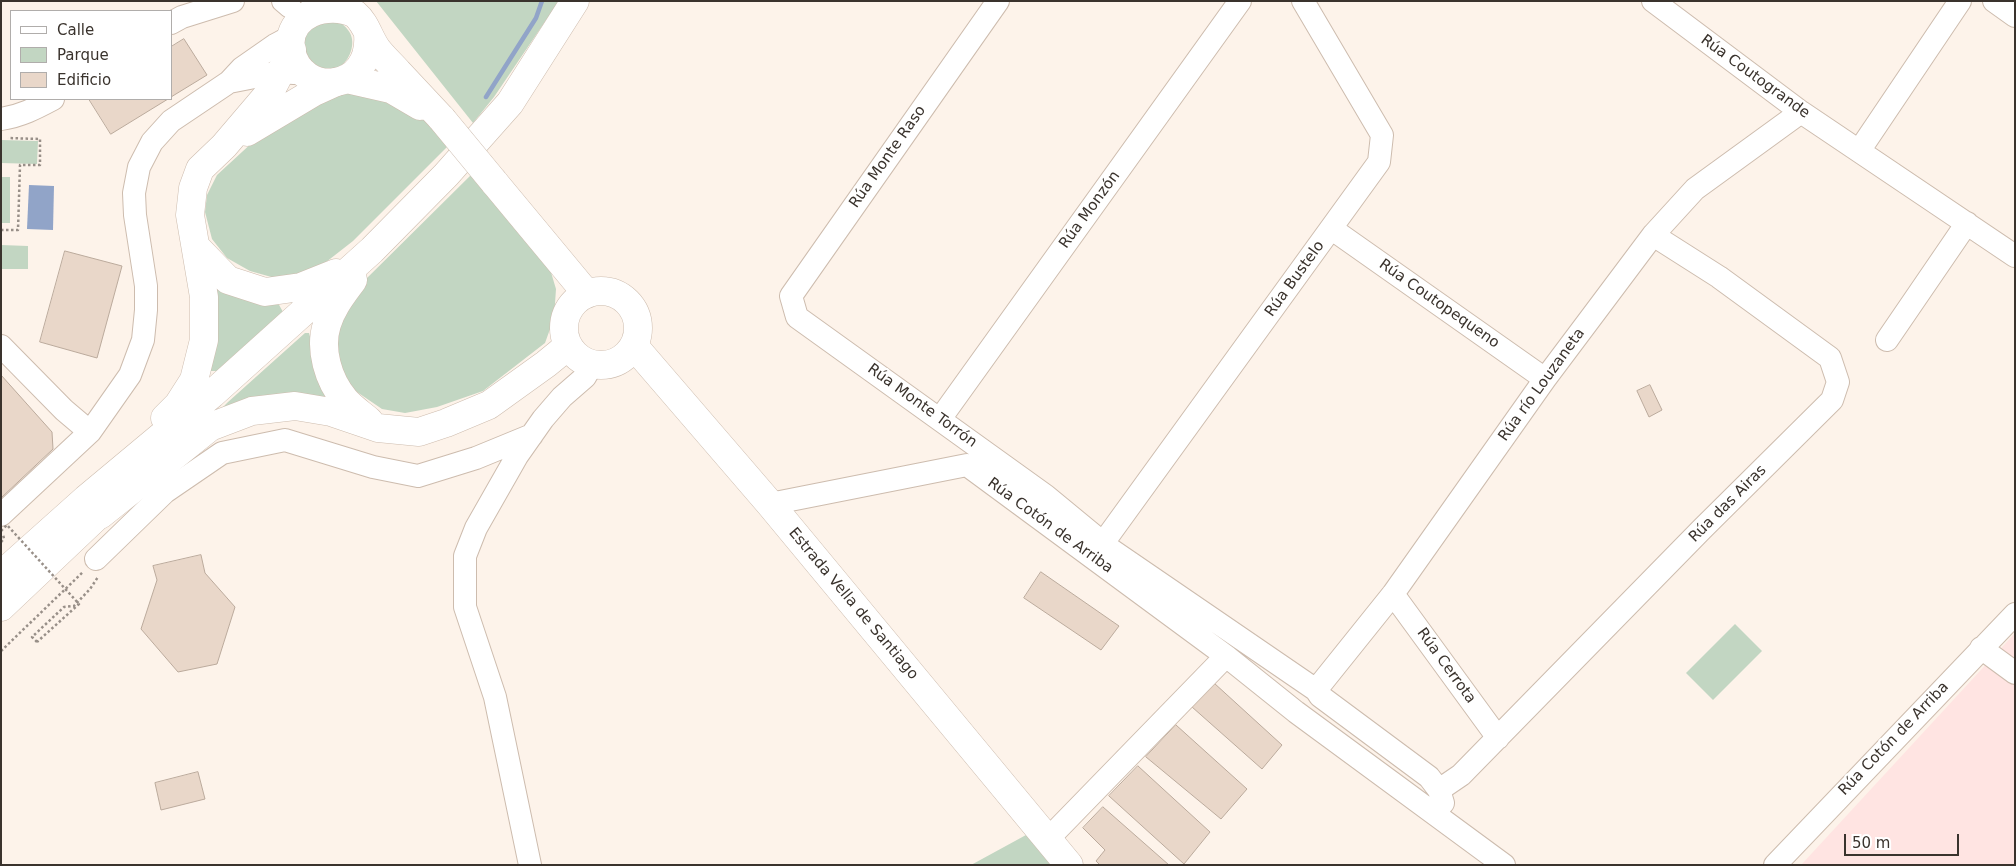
<!DOCTYPE html>
<html>
<head>
<meta charset="utf-8">
<style>
	body { margin:0 }
	#map { position:relative; width:2016px; height:866px; overflow:hidden; background:#fdf3ea; font-family:"DejaVu Sans",sans-serif }
	canvas { display:block }
	.frame { position:absolute; inset:0; border:2px solid #3a332d; pointer-events:none }
	.legend { position:absolute; left:10px; top:10px; width:162px; height:90px; box-sizing:border-box; background:#fff; border:1px solid #b0adab; margin:0; padding:6px 9px; list-style:none; font-size:15px; color:#3a332d }
	.legend li { display:flex; align-items:center; gap:10px; height:25px }
	.legend b { width:25px; border:1px solid #b0adab }
	.scale { position:absolute; left:1844px; top:834px; width:115px; height:22px; box-sizing:border-box; border:2px solid #3a332d; border-top:0; padding-left:6px; font-size:15px; line-height:18px; white-space:nowrap; color:#3a332d; -webkit-text-stroke:4px #fff; paint-order:stroke }
</style>
</head>
<body>
<div id="map">
<canvas width="2016" height="866"></canvas>
<div class="frame"></div>
<ul class="legend">
<li><b style="height:6px;background:#fff"></b>Calle</li>
<li><b style="height:14px;background:#c2d6c2"></b>Parque</li>
<li><b style="height:14px;background:#e9d7c9"></b>Edificio</li>
</ul>
<div class="scale">50 m</div>
</div>
<script>
const context = document.querySelector('canvas').getContext('2d');
context.lineJoin = 'round';
function fillPath(path, color) { context.fillStyle = color; context.fill(path, 'evenodd'); }
function trace(path, color, width, dash) { context.strokeStyle = color; context.lineWidth = width; context.lineCap = dash ? 'butt' : 'round'; context.setLineDash(dash || []); context.stroke(path); }
function drawText(font, color, halo, rows, align = 'center') {
  context.font = font + ' "DejaVu Sans",sans-serif'; context.lineWidth = 4.5; context.setLineDash([]); context.textBaseline = 'middle'; context.strokeStyle = halo; context.fillStyle = color; for (const [text, x, y, turn = 0] of rows) {
    context.save(); context.translate(x, y); context.rotate((+turn || 0) * Math.PI / 180); context.textAlign = isNaN(turn) ? turn : align; if (halo) context.strokeText(text, 0, 0); context.fillText(text, 0, 0); context.restore();
  }
}
fillPath(new Path2D(`
	M2015,633V865H1801Z`), '#ffe4e2');
fillPath(new Path2D(`
	M376,1H559L494,97L473,123Z
	M312,22L341,23C346,27 351,32 352,39C354,52 345,68 331,70C325,70 317,66 311,65L301,38Z
	M359,90L419,112L449,145L353,241L321,266L296,276L275,278L250,271L227,258L212,239L205,212L207,195L217,175L255,140L338,94Z
	M1,140L38,141L37,164L1,163Z
	M472,174L550,269L556,289L554,318L545,343L483,391L437,407L405,413L382,409L357,392L341,375L334,342L343,307L365,280Z
	M1,177H10V223H1Z
	M1,245L28,246V269H1Z
	M215,286L278,303L283,312L218,371H209Z
	M305,333H309L326,394L325,402L298,394H277L225,409L223,407L228,402Z
	M1735,624L1762,651L1713,700L1686,673Z
	M1026,835L1052,865H971Z`), '#c2d6c2');
fillPath(new Path2D(`
	M29,185L54,186L53,230L27,229Z`), '#91a4c8');
trace(new Path2D(`
	M486,97L536,18L542,1`), '#91a4c8', 4.5);
const building = new Path2D(`
	M184,39L207,75L171,97V47Z
	M89,99H168L111,134Z
	M65,251L122,266L97,358L40,342Z
	M1,375L52,432L53,449L1,498Z
	M1650,385L1662,410L1649,417L1637,391Z
	M201,555L205,573L235,607L217,664L178,672L141,629L157,580L153,566Z
	M1041,572L1119,626L1101,650L1024,598Z
	M1214,683L1282,745L1262,769L1192,707Z
	M1176,725L1247,789L1221,819L1146,757Z
	M1138,766L1210,832L1184,864L1109,796Z
	M198,772L205,799L161,810L155,783Z
	M1103,807L1169,865H1100L1096,861L1105,850L1083,828Z`);
fillPath(building, '#e9d7c9');
trace(building, '#bbaa9c', 1);
const minor = new Path2D(`
	M283,1L290,7
	M998,1L791,296L797,317L1046,496L1044,510
	M1653,1L1801,112L2015,256
	M1994,1L2015,16
	M171,23L182,17L233,1
	M229,82L280,72L294,73
	M1,119C21,116 36,108 53,99
	M1859,151L1960,1
	M1332,229L1545,379
	M1887,340L1967,223
	M1,346L64,410L90,432
	M940,419L1240,1
	M1046,496L1103,543L1379,162L1382,135L1303,1
	M770,504L967,465L1226,656L1296,712L1504,865
	M1,515L90,432L130,375L143,340L146,310V286L135,215L134,193L139,167L152,142L171,121L229,82L242,68L275,45L292,36
	M1091,536L1316,690L1320,696L1429,777L1439,790L1443,803
	M96,559L165,492L222,453L285,440L373,467L418,476L476,458L532,435
	M1393,594L1498,738
	M1981,648L2015,673
	M1316,690L1393,594L1545,379L1653,235L1695,189L1801,112
	M1439,790L1461,775L1702,529L1832,400L1838,382L1830,358L1719,277L1653,235
	M1048,839L1226,656
	M530,865L495,697L465,607V556L476,528L517,456L543,419L562,397L585,377L592,365
	M1775,865L2015,614`);
const major = new Path2D(`
	M368,34C373,92 301,99 291,50C285,14 329,0 355,14C366,23 369,38 377,49C383,57 391,64 398,72C412,87 427,103 442,119
	M347,79L391,89L420,106
	M494,182L587,294
	M564 328a37 37 0 1 1 74 0a37 37 0 1 1-74 0Z
	M634,346L770,504L1069,865`);
const highway = new Path2D(`
	M247,132L314,92L336,82
	M196,247L228,280L265,292L301,287L336,273
	M353,280C343,294 332,307 327,324C319,349 328,380 345,400C352,408 361,414 369,421
	M165,418L178,405L194,380L204,340V297L190,215L193,188L200,169L224,146L270,92L292,50
	M100,515L210,427L252,411L295,406L331,412L378,428L419,432L446,423L489,405L546,364L568,346
	M1,575L86,499L212,394L372,250L446,175L510,103L575,1
	M1,607L113,501`);
trace(minor, '#cdbcae', 24);
trace(major, '#cdbcae', 29);
trace(highway, '#cdbcae', 29);
trace(new Path2D(`
	M1,230H18L20,165H40V139L8,138
	M1,542L4,539L3,534
	M37,642L32,637L64,607L74,606L90,589L98,577
	M1,651L83,572`), '#988f88', 2.5, [2.5, 2.5]);
trace(minor, '#fff', 22);
trace(major, '#fff', 28);
trace(highway, '#fff', 28);
const majorBridge = new Path2D(`
	M442,119L494,182`);
trace(majorBridge, '#cdbcae', 29, []);
trace(new Path2D(`
	M1,531L7,525L79,604L37,642`), '#988f88', 2.5, [2.5, 2.5]);
trace(majorBridge, '#fff', 28);
drawText('15px', '#3a332d', '#fff', [
	["Rúa Coutogrande",1755,77,36],
	["Rúa Monte Raso",888,157,-55],
	["Rúa Monzón",1090,210,-54],
	["Rúa Bustelo",1295,279,-54],
	["Rúa Coutopequeno",1439,304,35],
	["Rúa río Louzaneta",1542,385,-54],
	["Rúa Monte Torrón",922,406,36],
	["Rúa das Airas",1728,504,-45],
	["Rúa Cotón de Arriba",1050,526,36],
	["Estrada Vella de Santiago",853,604,50],
	["Rúa Cerrota",1446,666,54],
	["Rúa Cotón de Arriba",1894,739,-46]
]);
</script>
</body>
</html>
